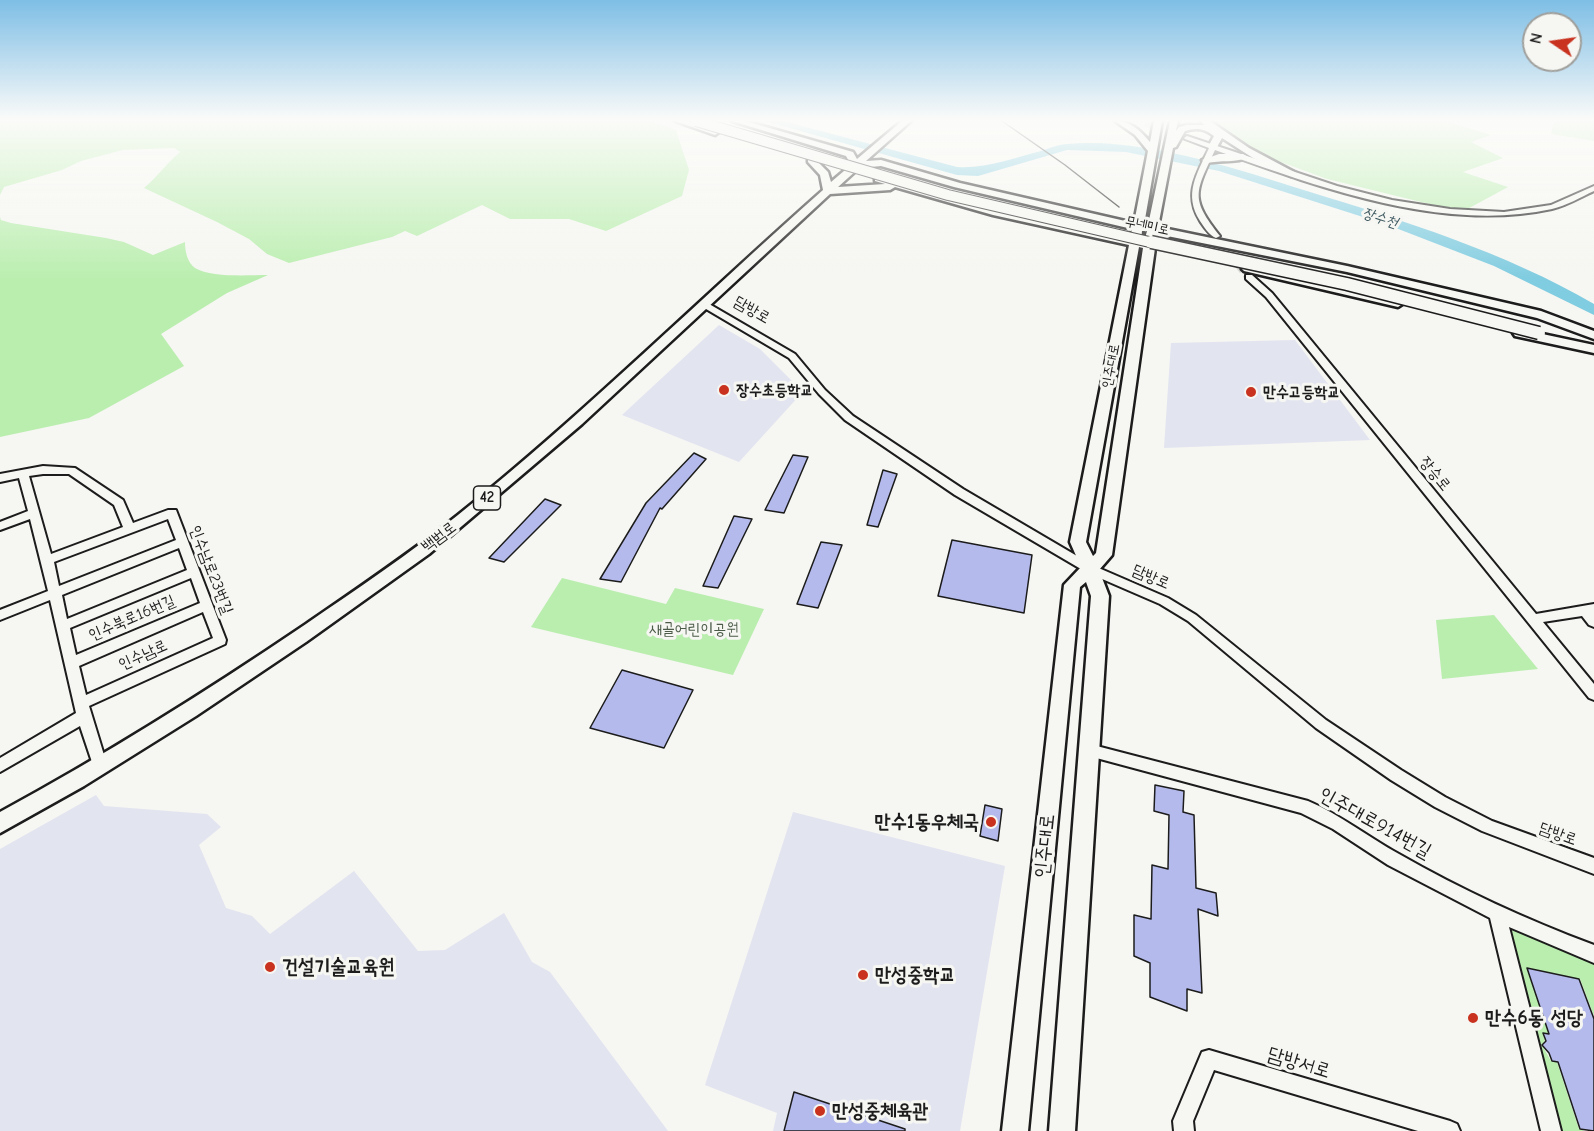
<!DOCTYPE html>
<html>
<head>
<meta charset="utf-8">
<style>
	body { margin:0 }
	#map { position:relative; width:1594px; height:1131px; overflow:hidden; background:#f6f6f2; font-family:"Comic Neue",sans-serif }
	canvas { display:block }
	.north { position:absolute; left:1522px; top:12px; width:60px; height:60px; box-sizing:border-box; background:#f6f6f2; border:2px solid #9f9f9c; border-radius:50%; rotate:283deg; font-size:16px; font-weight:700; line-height:24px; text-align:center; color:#1c1c1c }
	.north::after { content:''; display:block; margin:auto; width:21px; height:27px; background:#c8321e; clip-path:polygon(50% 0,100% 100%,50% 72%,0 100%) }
</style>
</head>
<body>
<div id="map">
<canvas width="1594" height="1131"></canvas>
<div class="north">N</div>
</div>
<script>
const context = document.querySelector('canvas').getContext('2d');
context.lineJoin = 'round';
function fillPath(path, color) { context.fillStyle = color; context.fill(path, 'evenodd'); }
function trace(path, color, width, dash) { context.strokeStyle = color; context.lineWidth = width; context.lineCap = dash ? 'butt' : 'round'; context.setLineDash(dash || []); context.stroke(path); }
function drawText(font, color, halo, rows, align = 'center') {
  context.font = font + ' "Comic Neue","Poor Story",sans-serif'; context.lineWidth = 6; context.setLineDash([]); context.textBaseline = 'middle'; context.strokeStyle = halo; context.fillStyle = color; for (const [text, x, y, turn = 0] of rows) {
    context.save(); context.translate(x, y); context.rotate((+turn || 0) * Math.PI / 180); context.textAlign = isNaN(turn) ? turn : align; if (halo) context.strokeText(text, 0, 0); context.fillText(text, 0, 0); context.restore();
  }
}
fillPath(new Path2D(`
	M719,325L760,349L797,386L800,395L739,462L622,415Z
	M1295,340L1370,440L1164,448L1171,343Z
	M96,795L104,806L207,814L221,827L199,845L226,908L252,916L270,934L354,871L418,951L445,950L504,913L532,962L550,972L668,1131H0V849Z
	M793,812L1005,866L960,1131H773L777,1113L705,1085Z`), '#e2e4f0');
fillPath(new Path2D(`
	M0,121H651L676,130L689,170L682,196L606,231L569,219H510L482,205L417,236L405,231L392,237L289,263L267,254L249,239L217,222L144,188C158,176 166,164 180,152L174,148L123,150L81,161L62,170L4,187L0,195Z
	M1213,121H1445L1491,135L1471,142L1503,158L1463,172L1508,187L1462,212L1327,179L1262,155Z
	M1554,121H1594V141L1551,134Z
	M0,217L1,220L11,223L106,238L124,242L153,255L185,242C185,251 187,262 195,268C211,278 249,275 268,275L227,293L161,334L184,366L89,418L0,437Z
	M562,578L666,604L675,588L764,609L733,675L531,627Z
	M1494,615L1538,669L1442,679L1436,620Z
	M1502,921L1594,955V1016L1580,979L1527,968L1549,1034L1543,1033L1545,1040L1542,1045L1551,1061L1557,1062L1579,1129L1585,1131H1558Z`), '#baeeaf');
fillPath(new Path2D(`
	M765,121H783L957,167C986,169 1013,158 1041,151C1050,148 1059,144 1068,144C1141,137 1237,169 1307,191C1404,221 1505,252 1594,304V315L1494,266L1388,225L1219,171L1126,152L1067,150L978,176L957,175Z`), '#80cce0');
const building = new Path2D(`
	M694,453L706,459L662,509L660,508L621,582L600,579L646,503Z
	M793,455L808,457L784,513L765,510Z
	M883,470L897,474L878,527L867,525Z
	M545,499L561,505L504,562L489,558Z
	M734,516L752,519L718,588L703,586Z
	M952,540L1032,555L1024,613L938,596Z
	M821,542L842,545L818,608L797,604Z
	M622,670L693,690L664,748L590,728Z
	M1155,785L1184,791L1183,812L1194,815L1196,888L1216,893L1218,916L1198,909L1202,993L1187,989V1011L1150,997V963L1134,956V915L1151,919L1152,865L1168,869L1169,815L1154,811Z
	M985,805L1002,809L998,841L980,836Z
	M1527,968L1579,979L1594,1019V1131L1580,1129L1558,1062L1552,1061L1549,1053L1542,1045L1546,1041L1543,1033L1549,1034Z
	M794,1092L905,1129V1131H784Z`);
fillPath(building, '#b4baec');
trace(building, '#1c1c1c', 1.5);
trace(new Path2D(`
	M1145,123L1187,138
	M1216,236L1222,244`), '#d5d5d2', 7, [7, 4]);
trace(new Path2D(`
	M1221,242L1249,277`), '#d5d5d2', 9, [9, 4.5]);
const minor = new Path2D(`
	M1187,136L1337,186L1392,200L1450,209L1504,212L1551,205L1594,186V191C1581,197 1566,206 1552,209C1442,233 1318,187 1215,150C1195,193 1190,198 1220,236L1216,238C1209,235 1204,227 1200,221C1183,194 1197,174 1209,148L1185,139L1184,138Z
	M1246,275H1252L1272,293L1536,614L1594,604V627L1589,625L1582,616L1543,622L1594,684V700L1589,698L1266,297L1246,279Z
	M704,301L795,354L825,390L853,416L963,489L1094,566L1168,598L1196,615L1326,720L1401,770L1445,797L1492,821L1594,858V874L1482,831L1435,807L1391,780L1316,728L1188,621L1160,604L1086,572L955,495L845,420L819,394L789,358L701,306V302Z
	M43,466L75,468L123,500L133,523L168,510H176L226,640L225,644L89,706L107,765L105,770L100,771L95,770L93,765L80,726L0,772V758L76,713L50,600L0,620V610L48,591L30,519L0,530V522L28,511L19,478L0,482V474ZM43,474H69L114,505L123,527L51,554L29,476ZM168,519L176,540L59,586L54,562ZM179,548L187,570L67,619L62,595ZM191,578L200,603L76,655L70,628ZM203,612L213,638L86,695L79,666Z
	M1089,744L1308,801C1341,815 1368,837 1399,854C1462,890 1527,920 1594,945V963L1509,927L1561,1131H1541L1490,918L1388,865L1333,829L1301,813L1089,756L1084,754L1082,750L1084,746Z
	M1209,1050L1450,1121L1457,1124L1460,1131H1418L1214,1070L1193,1121L1194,1131H1174L1173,1121L1202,1052Z`);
const major = new Path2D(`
	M675,121H688L719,132L715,135Z
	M732,121H745L853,152L857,159L902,121H911L866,161L881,160L960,183L1134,223L1148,151L1135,135L1115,121C1130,121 1140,130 1150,142L1154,121H1162L1144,225H1148L1170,121H1178L1176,131L1179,127L1187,125H1204L1201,121H1210L1249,148L1296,173L1291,176L1253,158L1222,138L1216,149H1210L1208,147L1214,136C1205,129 1197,127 1185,131L1176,147L1173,148L1158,227L1347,266L1541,311L1594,331V339L1537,318L1347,272L1157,234L1112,555L1099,570L1109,596L1075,1131H1049L1091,596L1086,582L1080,587L1028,1131H1002L1064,585L1081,567L1070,542L1129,245L993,215L895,187L890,190L830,194L582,424L429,554L306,642L196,716L84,786L0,833V812C105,755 207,691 306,624C357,589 409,554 458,515C585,413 701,298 823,190L820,175L808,162V158H814L828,172L831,182L851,165L846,156ZM881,166L954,187L1132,229L1130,239L995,209L878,176L875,177V181L885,184L838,187L859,168ZM1142,231H1147L1144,242L1141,241ZM1139,247L1143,248L1096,553L1093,556L1086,542Z
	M1219,154H1243L1248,157C1238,163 1219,160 1207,163L1202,160Z
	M1248,266L1398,299L1404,303L1398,307L1244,271L1242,269Z
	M1519,329L1594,345V353L1515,336L1513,333Z`);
trace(minor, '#1c1c1c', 4);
trace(major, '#1c1c1c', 5);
fillPath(minor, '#f6f6f2');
fillPath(major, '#f6f6f2');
trace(new Path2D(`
	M1002,121L1065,165L1119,207`), '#1c1c1c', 1.5);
const majorBridgeFar1 = new Path2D(`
	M696,121L948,195L1158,244`);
const majorBridge = new Path2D(`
	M1151,242L1347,284L1539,333`);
trace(majorBridgeFar1, '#1c1c1c', 12, []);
trace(majorBridge, '#1c1c1c', 15, []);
trace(majorBridgeFar1, '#f6f6f2', 10);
trace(majorBridge, '#f6f6f2', 12);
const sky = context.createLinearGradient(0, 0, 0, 279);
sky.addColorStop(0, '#7ebee5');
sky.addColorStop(0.43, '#fbfbf9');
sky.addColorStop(1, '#fbfbf900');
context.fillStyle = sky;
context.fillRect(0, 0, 1594, 279);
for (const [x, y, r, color] of [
	[724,390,6,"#c8321e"],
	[1251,392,6,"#c8321e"],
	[991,822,6,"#c8321e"],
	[270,967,6,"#c8321e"],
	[863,975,6,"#c8321e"],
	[1473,1018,6,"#c8321e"],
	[820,1111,6,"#c8321e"]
]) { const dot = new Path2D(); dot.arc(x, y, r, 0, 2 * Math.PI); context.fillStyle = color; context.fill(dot); trace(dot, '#f6f6f2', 2); }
drawText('14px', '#1c1c1c', '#f6f6f2', [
	["무네미로",1147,226,12],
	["인주대로",1111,366,-79]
]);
drawText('italic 15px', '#3f5a61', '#f6f6f2', [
	["장수천",1380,218,18]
]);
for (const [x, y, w] of [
	[487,498,27]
]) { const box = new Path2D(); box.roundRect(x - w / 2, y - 12, w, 24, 4.5); context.fillStyle = '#f6f6f2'; context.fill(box); trace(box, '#1c1c1c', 1.5); }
drawText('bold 15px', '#1c1c1c', null, [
	["42",487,498]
]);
drawText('16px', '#1c1c1c', '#f6f6f2', [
	["담방로",752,310,30],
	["장승로",1435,474,51],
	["백범로",439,537,-37],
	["인수남로23번길",211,570,69],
	["담방로",1151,577,23],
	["인수북로16번길",132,618,-23],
	["인수남로",143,655,-24],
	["담방로",1558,834,20]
]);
drawText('bold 16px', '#1c1c1c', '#f6f6f2', [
	["장수초등학교",736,390],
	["만수고등학교",1263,392]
], 'left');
drawText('16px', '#4b5b48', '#f6f6f2', [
	["새골어린이공원",694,629]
]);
drawText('bold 20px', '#1c1c1c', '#f6f6f2', [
	["만수1동우체국",979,822,"right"],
	["건설기술교육원",282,967],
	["만성중학교",875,975],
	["만수6동 성당",1485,1018],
	["만성중체육관",832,1111]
], 'left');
drawText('20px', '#1c1c1c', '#f6f6f2', [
	["인주대로914번길",1375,823,29],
	["인주대로",1045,846,-84],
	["담방서로",1299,1063,17]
]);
</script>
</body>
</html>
